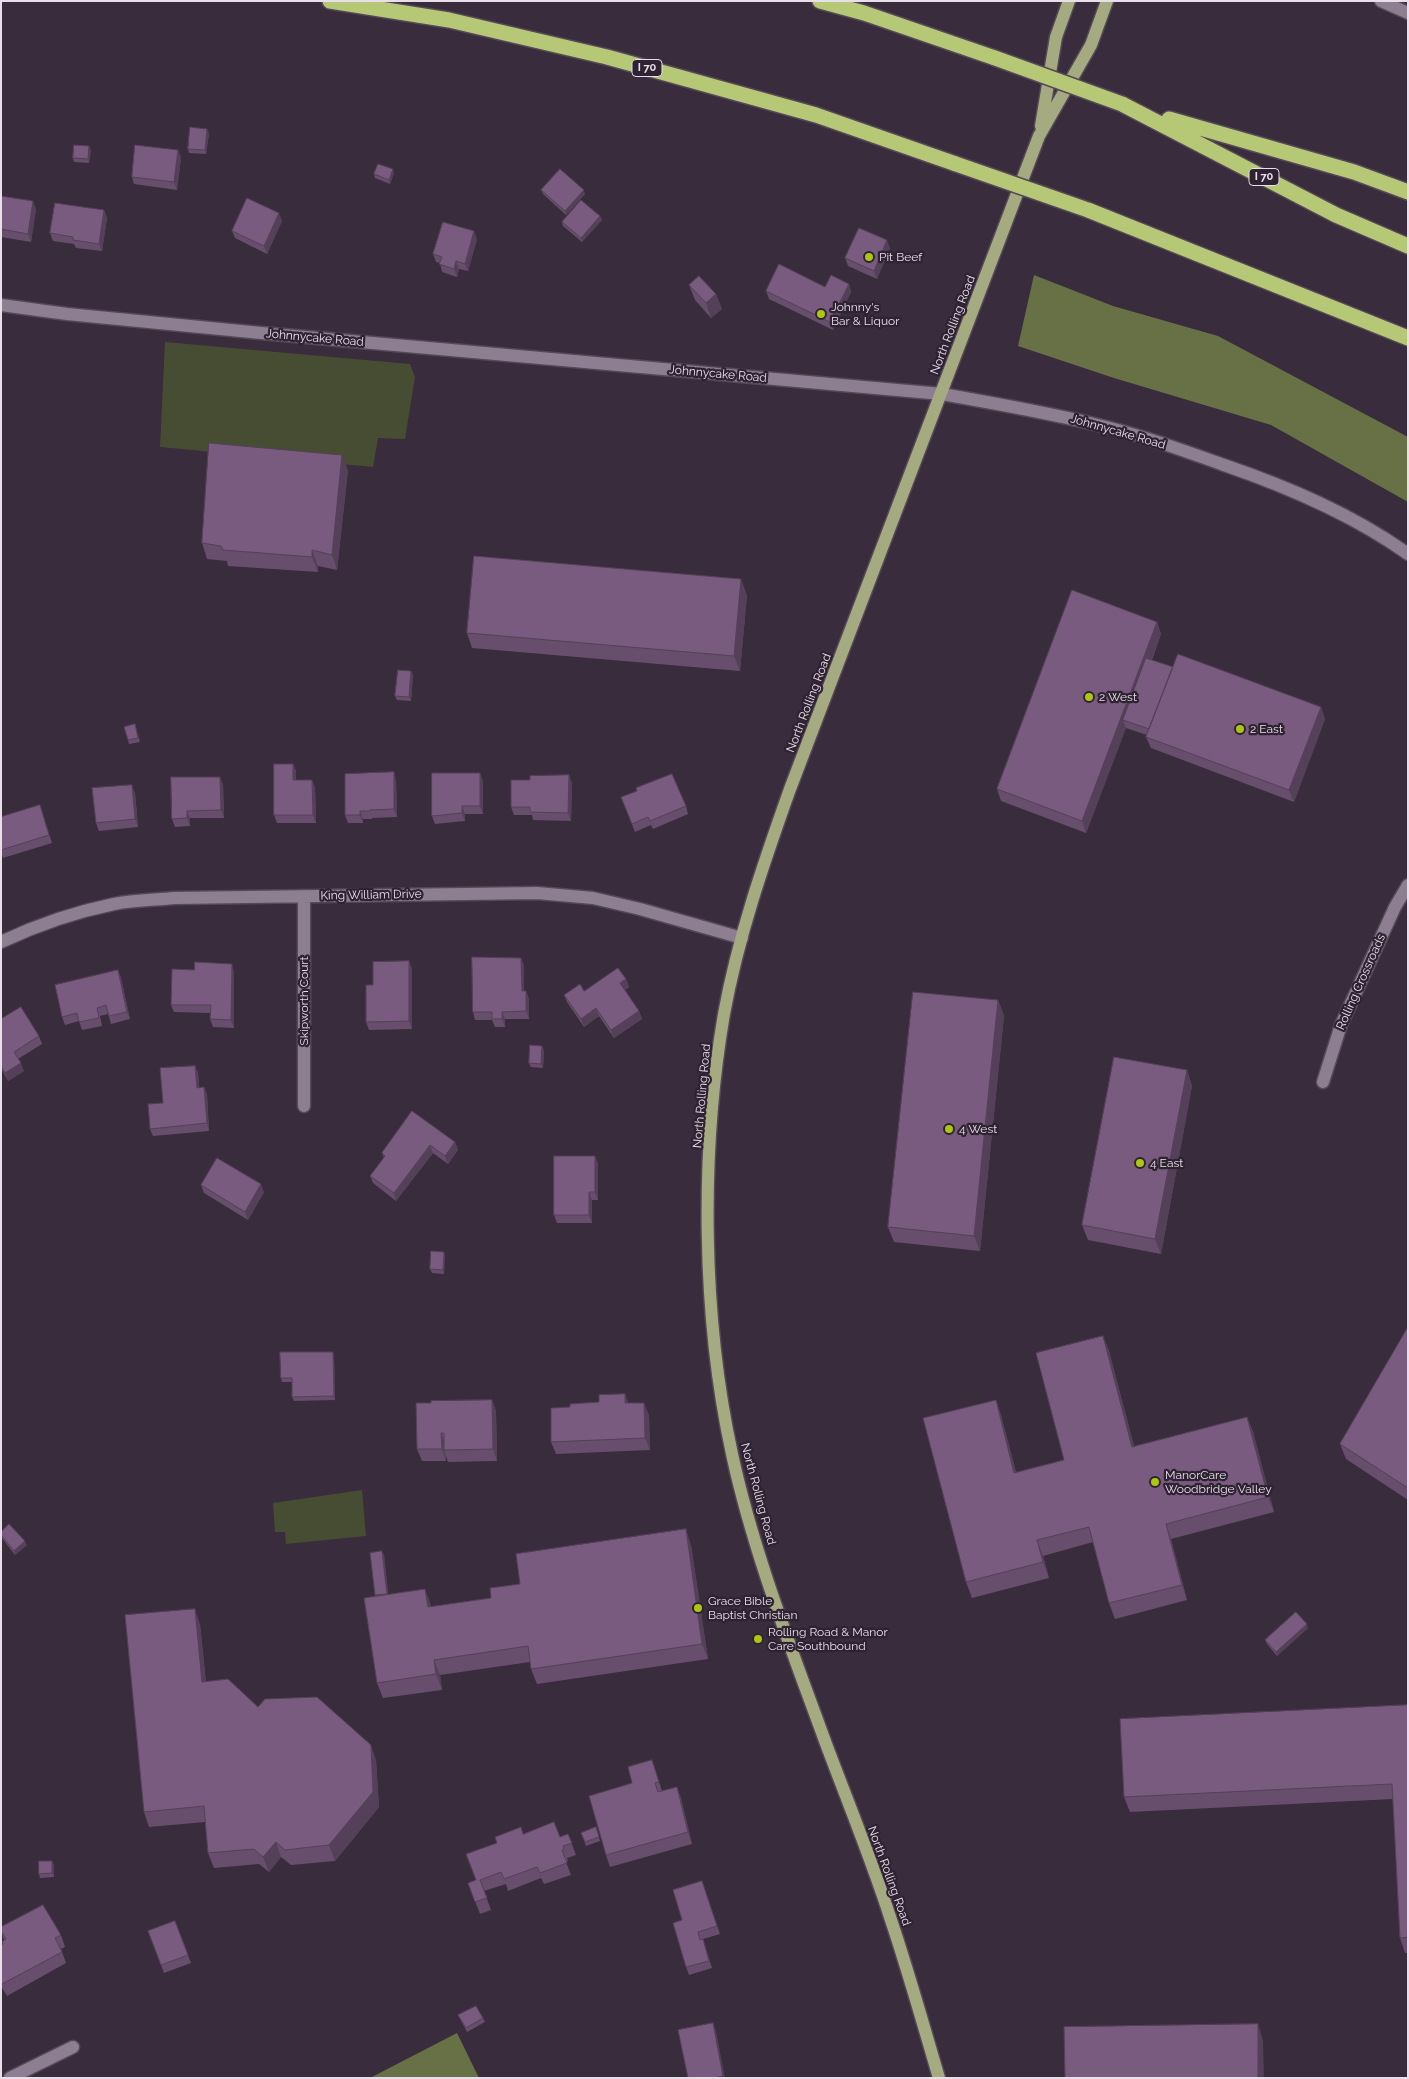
<!DOCTYPE html>
<html>
<head>
<meta charset="utf-8">
<style>
	body { margin:0 }
	#map { position:relative; width:1409px; height:2079px; overflow:hidden; background:#392c3c; font-family:Raleway,sans-serif }
	canvas { display:block }
	.frame { position:absolute; inset:0; border:2px solid #e8dfea; pointer-events:none }
</style>
</head>
<body>
<div id="map">
<canvas width="1409" height="2079"></canvas>
<div class="frame"></div>
</div>
<script>
const context = document.querySelector('canvas').getContext('2d');
context.lineJoin = 'round';
function fillPath(path, color) { context.fillStyle = color; context.fill(path, 'evenodd'); }
function trace(path, color, width, dash) { context.strokeStyle = color; context.lineWidth = width; context.lineCap = dash ? 'butt' : 'round'; context.setLineDash(dash || []); context.stroke(path); }
function drawText(font, color, halo, rows, align = 'center') {
  context.font = font + ' Raleway,sans-serif'; context.lineWidth = 4.5; context.setLineDash([]); context.textBaseline = 'middle'; context.strokeStyle = halo; context.fillStyle = color; for (const [text, x, y, turn = 0] of rows) {
    context.save(); context.translate(x, y); context.rotate((+turn || 0) * Math.PI / 180); context.textAlign = isNaN(turn) ? turn : align; if (halo) context.strokeText(text, 0, 0); context.fillText(text, 0, 0); context.restore();
  }
}
fillPath(new Path2D(`
	M165,342L410,364L415,377L405,439L378,438L373,467L160,447Z
	M362,1490L366,1536L286,1544L285,1532H275L273,1503Z`), '#474d33');
fillPath(new Path2D(`
	M1034,275L1113,306L1218,336L1408,437V502L1271,425L1114,378L1018,346Z
	M457,2033L479,2078H370Z`), '#677145');
const minor = new Path2D(`
	M1381,1L1408,13
	M1,305L67,314L261,333L942,394C993,403 1044,412 1094,424C1138,434 1182,450 1224,465C1288,487 1352,514 1408,554
	M1,942C37,925 75,912 114,904C134,900 155,900 175,898L537,893L593,898L640,909L742,938
	M1323,1082L1341,1025L1395,907L1408,885
	M304,1106V896
	M10,2078L73,2047`);
const major = new Path2D(`
	M1041,126L1056,37L1069,1
	M939,2078C923,2024 908,1970 890,1917C871,1858 847,1800 825,1741C791,1648 753,1551 732,1454C702,1317 700,1153 724,1014C738,937 764,862 790,789L1039,136L1091,45L1107,1`);
const highway = new Path2D(`
	M330,1L449,20L607,57L816,115L956,164
	M820,1L864,13L995,58
	M1122,104L1336,215L1408,246
	M1169,119L1354,172L1408,192
	M1088,210L1408,338`);
trace(minor, '#544957', 15);
trace(major, '#544957', 15);
trace(highway, '#544957', 18);
trace(minor, '#8e7e91', 12);
trace(major, '#a6aa81', 12);
trace(highway, '#b6c776', 15);
const highwayBridge = new Path2D(`
	M995,58L1122,104
	M956,164L1088,210`);
trace(highwayBridge, '#544957', 18, []);
trace(highwayBridge, '#b6c776', 15);
fillPath(new Path2D(`
	M209,133L206,154L189,153L188,149Z
	M91,150L89,163L74,162L73,158Z
	M178,150L181,158L177,190L134,184L132,177Z
	M394,173L390,184L375,178L374,174Z
	M541,190L585,194L566,215L543,194Z
	M1,196L36,209L31,242L1,237Z
	M104,210L107,218L102,251L76,248L74,244L53,241L50,233Z
	M600,216L602,220L582,242L563,226L562,222Z
	M282,221L267,254L235,238L232,231Z
	M477,239L468,271L459,269L457,277L442,272L440,263L436,262L433,254Z
	M890,248L877,279L848,266L845,258Z
	M849,284L851,292L833,330L769,299L766,291L825,287Z
	M689,285L716,294L722,309L711,318L695,300Z
	M348,470L337,570L318,566V572L228,566L227,561L207,559L202,543Z
	M747,595L740,671L472,648L467,633Z
	M1157,622L1161,634L1152,660L1173,667L1321,707L1325,719L1294,802L1151,748L1146,737L1147,735L1126,728L1086,833L1001,801L997,789Z
	M411,671L413,675L411,701L397,700L395,696Z
	M135,724L140,742L129,744L128,740Z
	M293,764L296,771V780H312L315,788L316,823H277L274,815Z
	M396,780L397,817L372,818V819H363V823H348L345,815Z
	M483,781V814H465V821L435,824L432,816Z
	M572,783L571,821L533,820L532,815H514L511,807Z
	M223,784L224,818H190V826L175,827L172,819Z
	M135,793L138,827L99,831L96,823Z
	M621,797L686,806L688,814L653,829L651,825L635,832Z
	M40,805L52,843L3,858L1,853V817Z
	M409,961L412,969V1029L369,1030L366,1022L373,985Z
	M524,965V991H526L529,999V1019H505V1027H495L492,1020H475L473,1012Z
	M118,970L121,978L130,1019L111,1024L108,1014L100,1016L102,1026L82,1030L79,1021L65,1025L62,1017Z
	M234,972V1028L213,1027L210,1019V1013L174,1012L171,1005Z
	M626,979L629,987L625,990L639,1011L642,1019L614,1038L599,1016L584,1027L567,1002L564,995L584,991Z
	M998,1000L1004,1016L980,1251L894,1242L888,1227Z
	M1,1019L39,1036L42,1044L18,1059L24,1071L8,1081L2,1070L1,1071Z
	M544,1050L543,1068L531,1067L529,1063Z
	M195,1066L198,1073L199,1088L204,1087L207,1095L209,1131L153,1136L150,1129L163,1103Z
	M1187,1070L1192,1086L1161,1254L1088,1240L1082,1225Z
	M412,1111L455,1142L458,1150L448,1164L433,1153L396,1201L373,1183L370,1176L384,1158L382,1153Z
	M598,1163V1200H592V1223H557L554,1215Z
	M201,1185L264,1192L248,1220L204,1193Z
	M444,1252L445,1256L444,1274L432,1273L430,1269Z
	M1408,1327V1500L1346,1459L1340,1444Z
	M1103,1336L1109,1351L1134,1446L1247,1417L1253,1432L1274,1512L1171,1539L1187,1600L1115,1619L1109,1603L1093,1542L1043,1556L1049,1578L972,1598L966,1582L996,1400L1001,1415L1016,1472L1064,1460Z
	M334,1356L335,1400L294,1401L292,1397V1382H282L281,1378Z
	M625,1394L628,1403L649,1415L650,1450L556,1454L551,1442L570,1407L599,1402Z
	M492,1400L496,1411L497,1461L448,1462L446,1456V1461H422L417,1449Z
	M1,1532L27,1545L15,1555L1,1537Z
	M691,1545L708,1659L537,1684L531,1669L530,1662L440,1675L442,1690L383,1698L377,1683L375,1595L384,1555L388,1595L431,1605V1607L491,1598L520,1584Z
	M200,1624L206,1682L258,1707L376,1760L379,1807L335,1861L291,1865L281,1857L269,1872L259,1864L214,1868L208,1853L205,1822L149,1827L144,1812Z
	M1308,1628L1277,1656L1267,1644L1265,1640Z
	M1408,1705V1953H1405L1400,1938L1393,1799L1130,1812L1124,1797Z
	M652,1760L662,1791L677,1787L681,1798L692,1844L610,1867L606,1855L632,1783Z
	M596,1827L600,1841L586,1846L581,1833Z
	M523,1834L560,1837L568,1834L576,1855L567,1858L568,1861L566,1862L571,1875L544,1884L541,1878L508,1891L506,1884L484,1891L491,1910L480,1914L468,1883L476,1880L497,1843Z
	M54,1865V1877L40,1878L39,1874Z
	M702,1881L720,1934L703,1939L712,1968L689,1975L686,1967L682,1920Z
	M175,1921L191,1963L164,1973L148,1931Z
	M1,1927L61,1935L65,1947L61,1949L66,1963L7,1996L1,1986V1945L3,1944L4,1940L1,1932Z
	M458,2015L483,2018L485,2022L467,2032Z`), '#674e6c');
fillPath(new Path2D(`
	M207,129L209,133L206,154L205,150Z
	M89,146L91,150L89,163L88,159Z
	M178,150L181,158L177,190L174,182Z
	M393,169L394,173L390,184L389,180Z
	M584,190L585,194L566,215L565,211Z
	M33,201L36,209L31,242L28,234Z
	M104,210L107,218L102,251L99,244Z
	M279,213L282,221L267,254L264,246Z
	M600,216L602,220L582,242L581,238Z
	M474,231L477,239L468,271L465,264Z
	M887,240L890,248L877,279L874,271Z
	M456,261L459,269L457,277L454,269Z
	M849,284L851,292L833,330L830,322Z
	M716,294L722,309L711,318L706,303Z
	M342,455L348,470L337,570L332,555Z
	M312,550L318,566V572L312,557Z
	M741,579L747,595L740,671L734,656Z
	M1157,622L1161,634L1128,722L1123,720L1126,728L1086,833L1082,821Z
	M411,671L413,675L411,701L409,697Z
	M1321,707L1325,719L1294,802L1289,790Z
	M293,764L296,771V788L293,780Z
	M394,772L396,780L397,817L394,809Z
	M480,773L483,781V814L480,806Z
	M569,775L572,783L571,821L568,813Z
	M220,777L223,784L224,818L221,810Z
	M312,780L315,788L316,823L313,815Z
	M132,785L135,793L138,827L135,819Z
	M462,806L465,814V821L462,813Z
	M187,811L190,818V826L187,818Z
	M360,811L363,819V823L360,815Z
	M521,958L524,965V999L522,991Z
	M409,961L412,969V1029L409,1021Z
	M232,964L234,972V1028L231,1020Z
	M118,970L121,978L130,1019L127,1012Z
	M626,979L629,987L623,991L620,983Z
	M526,991L529,999V1019L526,1011Z
	M998,1000L1004,1016L980,1251L974,1236Z
	M596,1008L599,1016L584,1027L581,1019Z
	M639,1011L642,1019L614,1038L611,1030Z
	M502,1012L505,1019V1027L502,1019Z
	M542,1046L544,1050L543,1068L541,1064Z
	M21,1063L24,1071L8,1081L5,1073Z
	M195,1066L198,1073L200,1096L197,1088Z
	M1187,1070L1192,1086L1161,1254L1155,1239Z
	M204,1087L207,1095L209,1131L207,1123Z
	M455,1142L458,1150L448,1164L445,1156Z
	M430,1145L433,1153L396,1201L394,1193Z
	M595,1156L598,1163V1200L595,1192Z
	M261,1184L264,1192L248,1220L245,1212Z
	M589,1192L592,1200V1223L589,1215Z
	M444,1252L445,1256L444,1274L443,1270Z
	M1103,1336L1109,1351L1138,1462L1132,1447Z
	M333,1352L334,1356L335,1400L334,1396Z
	M625,1394L629,1406L625,1403Z
	M492,1400L496,1411L497,1461L493,1449Z
	M996,1400L1001,1415L1020,1488L1014,1473Z
	M644,1403L649,1415L650,1450L645,1438Z
	M1247,1417L1253,1432L1274,1512L1268,1497Z
	M441,1433L446,1445L444,1450L446,1456V1461L442,1449Z
	M1166,1524L1171,1539L1187,1600L1182,1585Z
	M686,1529L691,1545L708,1659L702,1644Z
	M1037,1540L1043,1556L1049,1578L1043,1562Z
	M25,1541L27,1545L15,1555L14,1551Z
	M382,1551L384,1555L389,1598L387,1594Z
	M425,1589L431,1605L433,1623L428,1607Z
	M195,1609L200,1624L207,1697L202,1682Z
	M1307,1624L1308,1628L1277,1656L1276,1652Z
	M434,1660L440,1675L442,1690L436,1674Z
	M371,1745L376,1760L379,1807L335,1861L329,1845Z
	M677,1787L681,1798L692,1844L688,1832Z
	M276,1842L281,1857L269,1872L263,1857Z
	M52,1861L54,1865V1877L52,1873Z
	M713,2023L716,2031L725,2078H724L723,2076Z
	M1258,2024L1263,2040L1264,2078H1258Z`), '#544058');
const building = new Path2D(`
	M190,127L207,129L205,150L188,149Z
	M74,145L89,146L88,159L73,158Z
	M135,145L178,150L174,182L132,177Z
	M378,164L393,169L389,180L374,174Z
	M560,169L584,190L565,211L541,190Z
	M1,196L33,201L28,234L1,229Z
	M247,198L279,213L264,246L232,231Z
	M581,200L600,216L581,238L562,222Z
	M55,203L104,210L99,244L73,240V237L50,233Z
	M443,222L474,231L465,264L456,261L454,269L439,264L442,257L433,254Z
	M859,228L887,240L874,271L845,258Z
	M779,264L825,287L831,275L849,284L830,322L766,291Z
	M699,276L716,294L706,303L689,285Z
	M209,443L342,455L332,555L312,550V557L223,550L221,546L202,543Z
	M474,556L741,579L734,656L467,633Z
	M1072,590L1157,622L1082,821L997,789Z
	M1178,654L1321,707L1289,790L1146,737Z
	M1146,658L1173,667L1149,729L1123,720Z
	M398,670L411,671L409,697L395,696Z
	M135,724L138,738L128,740L124,727Z
	M274,764H293V780H312L313,815H274Z
	M394,772V809L370,810V811H360V815H345V774Z
	M432,773H480V806H462V813L432,816Z
	M672,774L686,806L650,821L648,817L632,824L621,797L637,791L636,788Z
	M569,775L568,813L530,812V807H511V780H530V776Z
	M171,777H220L221,810L187,811V818L172,819Z
	M132,785L135,819L96,823L92,788Z
	M40,805L49,835L1,850V817Z
	M472,957L521,958L522,991H526V1011L502,1012V1019H492V1012H473Z
	M409,961V1021L366,1022V985H373V962Z
	M195,962L232,964L231,1020L210,1019L211,1005H171L172,969L194,970Z
	M618,968L626,979L620,983L639,1011L611,1030L596,1008L581,1019L564,995L580,984L584,991Z
	M118,970L127,1012L109,1016L106,1005L97,1008L99,1018L79,1022L77,1013L62,1017L55,985Z
	M913,992L998,1000L974,1236L888,1227Z
	M21,1007L39,1036L14,1052L21,1063L5,1073L1,1066V1019Z
	M530,1045L542,1046L541,1064L529,1063Z
	M1114,1057L1187,1070L1155,1239L1082,1225Z
	M195,1066L197,1088L204,1087L207,1123L150,1129L148,1104L163,1103L160,1068Z
	M412,1111L455,1142L445,1156L430,1145L394,1193L370,1176L385,1156L382,1153Z
	M554,1156H595V1192H589V1215H554Z
	M217,1158L261,1184L245,1212L201,1185Z
	M431,1251L444,1252L443,1270L430,1269Z
	M1408,1327V1488L1340,1444Z
	M1103,1336L1132,1447L1247,1417L1268,1497L1166,1524L1182,1585L1109,1603L1089,1527L1037,1540L1043,1562L966,1582L923,1418L996,1400L1014,1473L1064,1460L1036,1353Z
	M280,1352H333L334,1396L292,1397V1378H281Z
	M625,1394V1403H644L645,1438L551,1442V1408L570,1407V1404L599,1402V1395Z
	M492,1400L493,1449L444,1450V1433H441L442,1449H417L416,1403H431V1401Z
	M9,1524L25,1541L14,1551L1,1535V1532Z
	M686,1529L702,1644L531,1669L528,1646L434,1660L436,1674L377,1683L364,1598L425,1589L428,1607L491,1598L490,1588L520,1584L516,1554Z
	M382,1551L387,1594L375,1595L370,1553Z
	M195,1609L202,1682L228,1679L258,1707L265,1699L317,1697L371,1745L373,1792L329,1845L285,1850L276,1842L263,1857L254,1849L208,1853L204,1806L144,1812L125,1615Z
	M1296,1612L1307,1624L1276,1652L1265,1640Z
	M1408,1705V1937L1400,1938L1392,1784L1124,1797L1120,1719Z
	M652,1760L659,1782L655,1783L658,1792L677,1787L688,1832L606,1855L589,1796L632,1783L628,1767Z
	M554,1822L560,1837L568,1834L572,1843L563,1846L564,1849L562,1850L567,1863L540,1873L537,1867L504,1879L501,1872L480,1880L487,1898L475,1902L468,1883L476,1880L466,1854L497,1843L495,1837L521,1827L523,1834Z
	M596,1827L599,1837L585,1842L581,1833Z
	M39,1861H52V1873L39,1874Z
	M702,1881L717,1926L698,1932L700,1940L703,1939L709,1961L686,1967L673,1923L682,1920L673,1890Z
	M43,1905L61,1935L55,1938L62,1952L2,1984L1,1982V1945L3,1944L2,1942L6,1939L1,1931V1927Z
	M175,1921L188,1955L161,1965L148,1931Z
	M476,2006L483,2018L466,2028L458,2015Z
	M713,2023L723,2076L714,2078H688L678,2030Z
	M1258,2024V2078H1065L1064,2027Z`);
fillPath(building, '#785b7e');
trace(building, '#544058', 1);
for (const [x, y, r, color] of [
	[869,257,5,"#adc60f"],
	[821,314,5,"#adc60f"],
	[1089,697,5,"#adc60f"],
	[1240,729,5,"#adc60f"],
	[949,1129,5,"#adc60f"],
	[1140,1163,5,"#adc60f"],
	[1155,1482,5,"#adc60f"],
	[698,1608,5,"#adc60f"],
	[758,1639,5,"#adc60f"]
]) { const dot = new Path2D(); dot.arc(x, y, r, 0, 2 * Math.PI); context.fillStyle = color; context.fill(dot); trace(dot, '#2f2232', 2); }
for (const [x, y, w] of [
	[647,68,30],
	[1264,177,30]
]) { const box = new Path2D(); box.roundRect(x - w / 2, y - 8.5, w, 17, 4); context.fillStyle = '#2f2232'; context.fill(box); trace(box, '#e8dfea', 1); }
drawText('bold 11px', '#e8dfea', null, [
	["I 70",647,68],
	["I 70",1264,177]
]);
drawText('12px', '#e8dfea', '#2f2232', [
	["Pit Beef",879,257],
	["Johnny's",831,307],
	["Bar & Liquor",831,321],
	["2 West",1099,697],
	["2 East",1250,729],
	["4 West",959,1129],
	["4 East",1150,1163],
	["ManorCare",1165,1475],
	["Woodbridge Valley",1165,1489],
	["Grace Bible",708,1601],
	["Baptist Christian",708,1615],
	["Rolling Road & Manor",768,1632],
	["Care Southbound",768,1646]
], 'left');
drawText('12px', '#e8dfea', '#2f2232', [
	["North Rolling Road",953,325,-69],
	["Johnnycake Road",315,338,5],
	["Johnnycake Road",718,374,5],
	["Johnnycake Road",1118,432,16],
	["North Rolling Road",809,703,-69],
	["King William Drive",371,895,-1],
	["Rolling Crossroads",1361,982,-66],
	["Skipworth Court",304,1001,-90],
	["North Rolling Road",702,1096,-85],
	["North Rolling Road",758,1494,75],
	["North Rolling Road",889,1876,70]
]);
</script>
</body>
</html>
